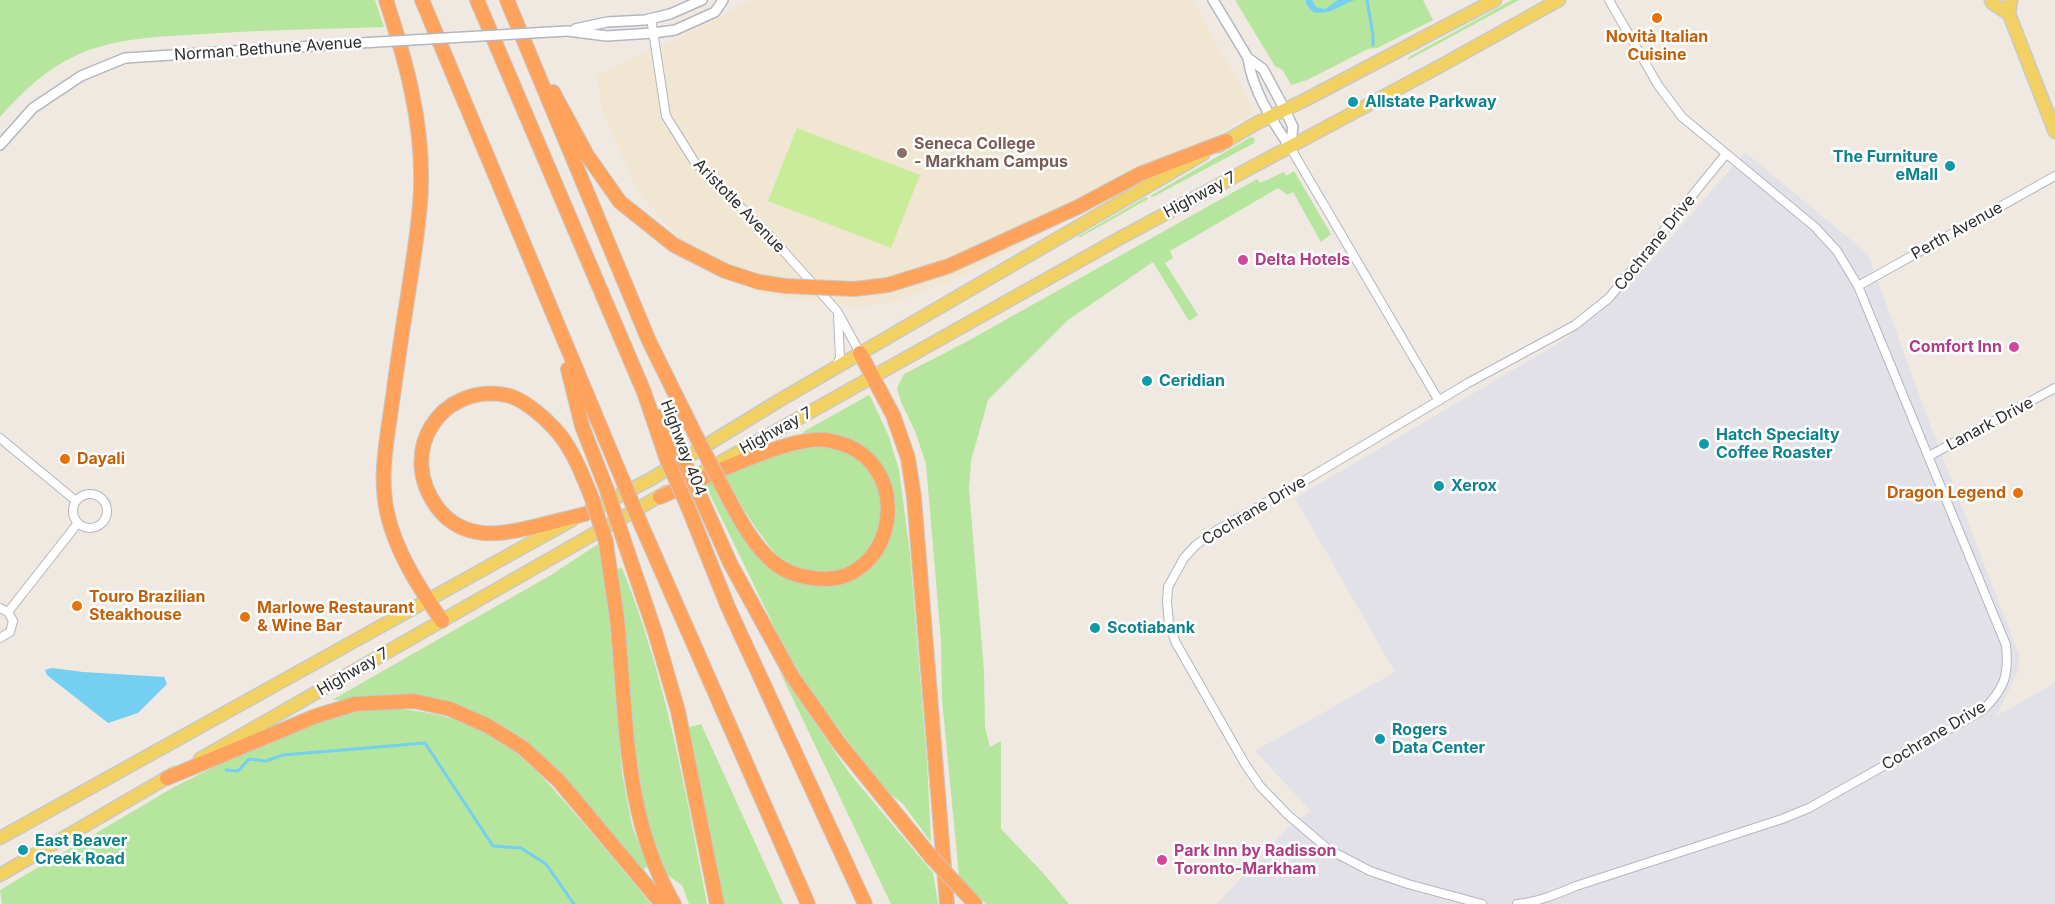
<!DOCTYPE html>
<html>
<head>
<meta charset="utf-8">
<style>
	body { margin:0 }
	canvas { display:block; background:#efe9e1 }
</style>
</head>
<body>
<canvas width="2055" height="904"></canvas>
<script>
const context = document.querySelector('canvas').getContext('2d');
context.lineJoin = 'round';
function fillPath(path, color) { context.fillStyle = color; context.fill(path, 'evenodd'); }
function trace(path, color, width, dash) { context.strokeStyle = color; context.lineWidth = width; context.lineCap = dash ? 'butt' : 'round'; context.setLineDash(dash || []); context.stroke(path); }
function drawText(font, color, halo, rows, align = 'center') {
  context.font = font + ' Inter,sans-serif'; context.lineWidth = 5; context.setLineDash([]); context.textBaseline = 'middle'; context.strokeStyle = halo; context.fillStyle = color; for (const [text, x, y, turn = 0] of rows) {
    context.save(); context.translate(x, y); context.rotate((+turn || 0) * Math.PI / 180); context.textAlign = isNaN(turn) ? turn : align; if (halo) context.strokeText(text, 0, 0); context.fillText(text, 0, 0); context.restore();
  }
}
fillPath(new Path2D(`
	M1745,152L1868,254L1928,419L2020,657L2017,674L1996,716L2055,683V904H1217L1291,824L1311,811L1255,751L1395,672L1295,498L1564,340L1635,279Z`), '#e3e1e8');
fillPath(new Path2D(`
	M752,0H1192L1255,112L982,266L941,285L896,301L860,307L763,294L703,265L639,193L603,113L597,75L688,33Z`), '#f0e6d1');
fillPath(new Path2D(`
	M0,0H375L384,27C324,29 263,30 202,34C159,37 117,37 77,55C46,69 23,91 0,117Z
	M1235,0H1423L1433,20L1377,48L1368,49L1307,80L1291,85L1283,70L1275,66Z
	M1512,0H1519L1408,60L1409,57Z
	M1251,137L1255,139L1254,143L1153,197L1150,196Z
	M1294,171L1331,234L1321,242L1293,192L1287,195L1278,188L1170,251L1173,258L1165,263L1198,315L1189,321L1153,262L1068,320L988,400L971,461L969,489L984,671L985,727L990,747L1001,741V829L1044,874L1069,904H986L959,876L942,699L941,641L926,464L915,431L901,402L897,388L904,374L966,342L1257,179L1260,183L1284,172L1286,176Z
	M1146,197L1148,199L1079,238V236Z
	M869,395L871,398L889,437L899,470L910,554L927,761L931,842L903,804L884,789L815,697L787,653L704,482L712,477L783,576L810,585L832,583L883,548L894,518L891,485L885,472L858,445L838,436L804,437L803,432Z
	M825,446C933,473 870,606 791,566C770,556 736,497 724,475C756,459 789,450 825,446Z
	M598,544L607,592L622,773L632,826L648,866L641,871L533,748L492,720L438,700H332L551,575Z
	M622,568C665,674 686,792 707,904H689L682,885L664,873L647,831L634,773L616,569Z
	M779,670L850,774L933,873L938,904H891Z
	M398,709C422,711 444,715 466,723C515,741 550,785 583,823C606,850 629,877 651,904H2L0,890L174,787L228,760L323,720L355,711Z
	M701,724L783,904H724L689,727Z`), '#b6e59e');
fillPath(new Path2D(`
	M797,128L920,175L891,248L768,201Z`), '#c9ec9a');
fillPath(new Path2D(`
	M1306,0H1312L1316,7L1325,9L1338,0H1355C1340,5 1329,16 1313,12L1306,4Z
	M52,668L83,672L164,677L167,684L138,713L108,723L47,675L45,670Z`), '#75cff0');
trace(new Path2D(`
	M1367,0L1373,35V45
	M226,770L238,771L249,759L266,761L283,755L425,743L493,846L521,848L546,864L574,904`), '#75cff0', 3);
const minor = new Path2D(`
	M651,18L666,116L694,161L771,237L837,311L860,353
	M1290,147L1439,401
	M1858,286L2055,176
	M835,368L840,358L838,315
	M0,438L76,501
	M1929,456L2055,388
	M73 511a17 17 0 1 1 34 0a17 17 0 1 1-34 0Z
	M0,608L8,612L13,621L10,632L0,638
	M8,612L78,523
	M1482,904L1408,884L1370,871L1328,849L1288,815L1260,786L1245,764L1176,643L1169,624L1167,602L1168,587L1184,558L1196,545L1217,530L1309,478L1468,383L1575,325L1609,298L1726,154
	M1517,904C1538,902 1557,894 1576,886L1782,819L1809,808L1983,710C2005,688 2009,675 2006,645L1858,286L1837,251L1815,227L1682,117L1658,85L1609,0`);
const tertiary = new Path2D(`
	M1213,0L1248,58L1263,69L1285,110L1293,127L1290,147
	M575,29L607,22L645,20L670,14L702,0
	M567,31L607,36L653,33L675,30L715,12L723,0
	M1248,58C1252,89 1272,121 1290,147
	M0,145L33,108L81,76L125,58L360,43`);
const primary = new Path2D(`
	M1991,0L1992,3L2009,14
	M2011,0L2009,14L2055,132
	M1218,146L1255,124L1303,101L1495,0
	M703,472L1122,237L1444,64L1559,0
	M588,512L651,479L780,400L1203,154
	M200,759L667,492
	M0,838L572,520
	M0,875L175,773`);
const motorway = new Path2D(`
	M386,0C406,61 423,122 421,187C420,223 413,260 408,295C402,331 397,367 392,403C387,439 379,477 387,512C395,551 420,589 442,621
	M422,0L623,481
	M477,0L644,392L666,457
	M507,0L649,341L697,438
	M553,92L587,155L620,202L674,245L725,271L759,282L786,286
	M854,289L888,285L949,266L1078,207L1140,174L1226,141
	M860,353L893,415L900,435L908,458L914,497L947,904
	M568,369L582,426L607,490
	M659,417L679,451
	M660,497C698,481 788,435 826,440C922,454 897,592 813,578C797,576 784,572 772,561C751,543 737,514 724,490
	M702,500L730,563L792,676L839,743L932,858
	M688,507L728,607L865,904
	M585,514C558,520 509,536 483,533C464,531 448,522 437,507C397,453 439,383 506,395C522,398 543,416 554,428C572,447 581,472 591,496
	M640,522L808,904
	M622,535L655,632L678,711L717,904
	M606,542C609,568 614,594 617,619C627,717 623,817 674,904
	M167,778L316,716L355,704L414,701L450,709L488,726L522,747L559,781L662,904
	M966,894L975,904`);
trace(minor, '#b4b7c1', 10);
trace(tertiary, '#b4b7c1', 12);
trace(primary, '#c9c9c9', 15);
trace(motorway, '#c9c9c9', 16);
trace(minor, '#fff', 8);
trace(tertiary, '#fff', 9);
trace(primary, '#f2d163', 12);
trace(motorway, '#ffa35c', 14);
const tertiaryBridge = new Path2D(`
	M360,43L567,31`);
const motorwayBridge = new Path2D(`
	M786,286L854,289
	M697,438L724,490
	M679,451L702,500
	M666,457L688,507
	M623,481L640,522
	M607,490L622,535
	M591,496L606,542
	M932,858L966,894`);
trace(tertiaryBridge, '#b4b7c1', 12, []);
trace(motorwayBridge, '#c9c9c9', 16, []);
trace(tertiaryBridge, '#fff', 9);
trace(motorwayBridge, '#ffa35c', 14);
for (const [x, y, r, color] of [
	[1657,18,6,"#e8710a"],
	[1353,102,6,"#0f9aa8"],
	[902,153,6,"#8d6e63"],
	[1950,166,6,"#0f9aa8"],
	[1243,260,6,"#d1479c"],
	[2014,347,6,"#d1479c"],
	[1147,381,6,"#0f9aa8"],
	[1704,444,6,"#0f9aa8"],
	[65,459,6,"#e8710a"],
	[1439,486,6,"#0f9aa8"],
	[2018,493,6,"#e8710a"],
	[77,606,6,"#e8710a"],
	[245,617,6,"#e8710a"],
	[1095,628,6,"#0f9aa8"],
	[1380,739,6,"#0f9aa8"],
	[23,850,6,"#0f9aa8"],
	[1162,860,6,"#d1479c"]
]) { const dot = new Path2D(); dot.arc(x, y, r, 0, 2 * Math.PI); context.fillStyle = color; context.fill(dot); trace(dot, '#fff', 2); }
drawText('bold 16px', '#c56008', '#fff', [
	["Novità Italian",1657,37,"center"],
	["Cuisine",1657,55,"center"],
	["Dayali",77,459],
	["Dragon Legend",2006,493,"right"],
	["Touro Brazilian",89,597],
	["Steakhouse",89,615],
	["Marlowe Restaurant",257,608],
	["& Wine Bar",257,626]
], 'left');
drawText('16px', '#2e2e2e', '#fff', [
	["Norman Bethune Avenue",268,49,-4],
	["Highway 7",1200,195,-28],
	["Aristotle Avenue",739,206,46],
	["Perth Avenue",1957,231,-29],
	["Cochrane Drive",1655,243,-51],
	["Lanark Drive",1990,424,-28],
	["Highway 7",776,431,-29],
	["Highway 404",683,448,69],
	["Cochrane Drive",1254,511,-31],
	["Highway 7",353,672,-30],
	["Cochrane Drive",1934,736,-31]
]);
drawText('bold 16px', '#0d838f', '#fff', [
	["Allstate Parkway",1365,102],
	["The Furniture",1938,157,"right"],
	["eMall",1938,175,"right"],
	["Ceridian",1159,381],
	["Hatch Specialty",1716,435],
	["Coffee Roaster",1716,453],
	["Xerox",1451,486],
	["Scotiabank",1107,628],
	["Rogers",1392,730],
	["Data Center",1392,748],
	["East Beaver",35,841],
	["Creek Road",35,859]
], 'left');
drawText('bold 16px', '#785e54', '#fff', [
	["Seneca College",914,144],
	["- Markham Campus",914,162]
], 'left');
drawText('bold 16px', '#b23c85', '#fff', [
	["Delta Hotels",1255,260],
	["Comfort Inn",2002,347,"right"],
	["Park Inn by Radisson",1174,851],
	["Toronto-Markham",1174,869]
], 'left');
</script>
</body>
</html>
